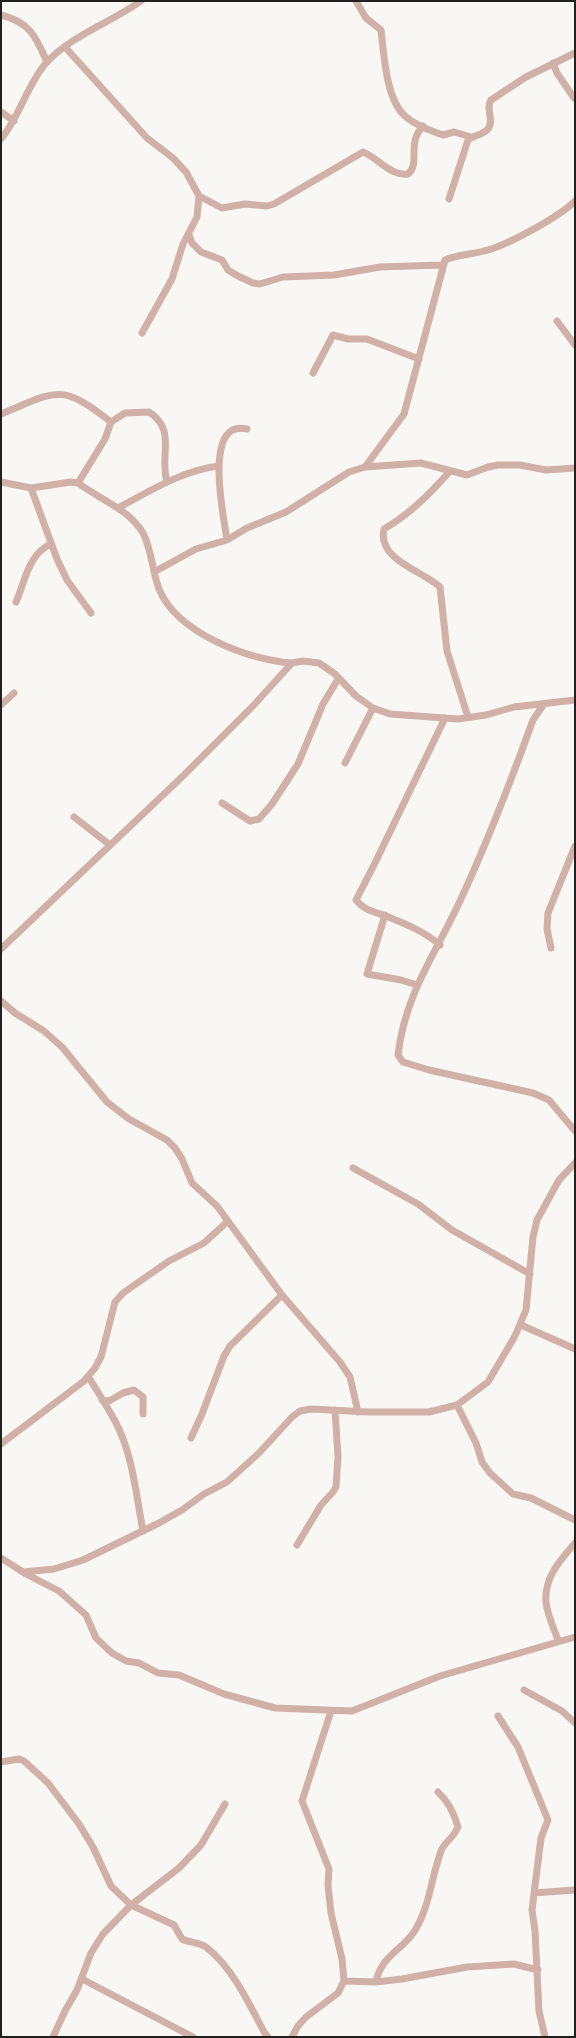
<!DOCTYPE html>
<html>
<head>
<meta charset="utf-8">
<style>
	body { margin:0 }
	#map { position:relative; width:576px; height:2038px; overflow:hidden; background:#f8f7f4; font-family:"Source Sans 3",sans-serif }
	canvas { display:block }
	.frame { position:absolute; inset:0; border:2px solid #222120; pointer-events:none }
</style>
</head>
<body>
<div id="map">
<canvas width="576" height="2038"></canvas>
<div class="frame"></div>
</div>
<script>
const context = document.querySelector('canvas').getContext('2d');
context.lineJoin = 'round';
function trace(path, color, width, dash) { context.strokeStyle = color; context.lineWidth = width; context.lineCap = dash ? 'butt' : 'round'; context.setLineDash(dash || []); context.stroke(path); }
trace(new Path2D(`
	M356,1L366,18L381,30C384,55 386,98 404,115C413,124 431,131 443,135L454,132L471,137
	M1,15C30,22 36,37 47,62
	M65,47L147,138L173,158L186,172L199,196L197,217L183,244L172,279L142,333
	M553,63L557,73L574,98
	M1,112L14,121
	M1,139C20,116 27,85 46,63C70,36 112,22 141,1
	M199,196L222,208L245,204L267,206L274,204L363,152C377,157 391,177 408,174C421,163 406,144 423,126
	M449,199L468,140C474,135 483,135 488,129C495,120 485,109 491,100L526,77L575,53
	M189,235L192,243L201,252L222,260L228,270L238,276L253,283L260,284L283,277L334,275L380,267L442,265
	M557,321L575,345
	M313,373L333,335L348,339H367L419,359
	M1,414C57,391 60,382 111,422
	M365,467L404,414L445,260C458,254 470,255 484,251C506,246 559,217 575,201
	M450,471C430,494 410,514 384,529C377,560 423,571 440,587L447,651L468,717
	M1,482L31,488L71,482L78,483C99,499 129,509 143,533C152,550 152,571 159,589C177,633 248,660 292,663
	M78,483L105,439L111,422L125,413L149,412C177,430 159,455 167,482
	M31,488L57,559L67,580L91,613
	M118,508C150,491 181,471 218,466
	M227,540C224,518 202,418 247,429
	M154,572L196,549L227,540L247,528L286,512L349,472L365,467L421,463L467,475L488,467L498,465H520L546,470L575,468
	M16,602C25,582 28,554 51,544
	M544,704L533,720C511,781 487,843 460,901C435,955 405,994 398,1055L403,1062L429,1070L533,1093L549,1100L575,1131
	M1,705L14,693
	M345,763L373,708
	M222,803L250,821L259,819L272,804L298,764L323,704L338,679
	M74,817L110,845
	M385,915L367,974L401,980L417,985
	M440,945C425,932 408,925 391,918C378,912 365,912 356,900L374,865L445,718
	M551,948L547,929L548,913L575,846
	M1,949L184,775L252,707L292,663L303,661L319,663L335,674L356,696L373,708L390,714L458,719L486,715L514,707L575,700
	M1,1001L15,1013L44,1031L62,1047L107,1102L129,1119L167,1140L175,1148L182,1159L192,1183L217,1206L282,1295L340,1362L350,1377L358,1412
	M353,1168L418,1204L452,1230L530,1274
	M521,1325L575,1349
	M88,1376C97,1391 107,1406 115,1421C133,1454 136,1495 143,1531
	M102,1400L109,1401L123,1393L134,1390L143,1397V1414
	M457,1405L476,1443L482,1462L490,1473L513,1494L531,1498L575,1520
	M191,1438L202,1414L224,1356L230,1346L282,1295
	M1,1444L84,1381L95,1368L101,1357L115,1302L123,1293L169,1261L204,1243L228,1221
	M297,1545L321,1505L333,1492L336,1487L338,1457L335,1410
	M1,1558L23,1572L54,1569L83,1560L159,1523L182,1510L204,1494L227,1482L259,1453L292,1417L300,1411L311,1409L369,1412H429L457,1405L488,1382L515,1336L526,1310L533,1237L537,1220L559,1180L575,1163
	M24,1573L59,1591L86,1615L96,1638L112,1653L126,1661L139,1663L158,1673L179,1675L224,1694L275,1708L352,1711L440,1676L575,1637
	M558,1640C554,1629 547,1614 546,1602C544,1578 560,1560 575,1543
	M524,1690L562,1711L575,1723
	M498,1716L518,1747L548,1820L541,1838L532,1910L535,1931L539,2011L545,2037
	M1,1762L19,1759L24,1761L48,1783L79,1824L93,1847L111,1886L131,1905L174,1925L182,1939C190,1943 199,1942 206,1947C232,1967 249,2003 264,2032L268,2037
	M534,1893L575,1890
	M82,1979L193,2037
	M344,1981L376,1982L402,1979L467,1967L514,1964L538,1970
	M376,1982C381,1956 401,1951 414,1932C430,1907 431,1878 441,1851C445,1841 453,1839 458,1827C454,1813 449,1802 438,1792
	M53,2037L65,2011L77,1990L91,1953L103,1934L131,1905L179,1868L201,1845L225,1804
	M292,2037L298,2026L306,2017L338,1993L344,1981L342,1959L331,1913L328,1885L329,1869L302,1801L331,1711`), '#d1b0a7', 7);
</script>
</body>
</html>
